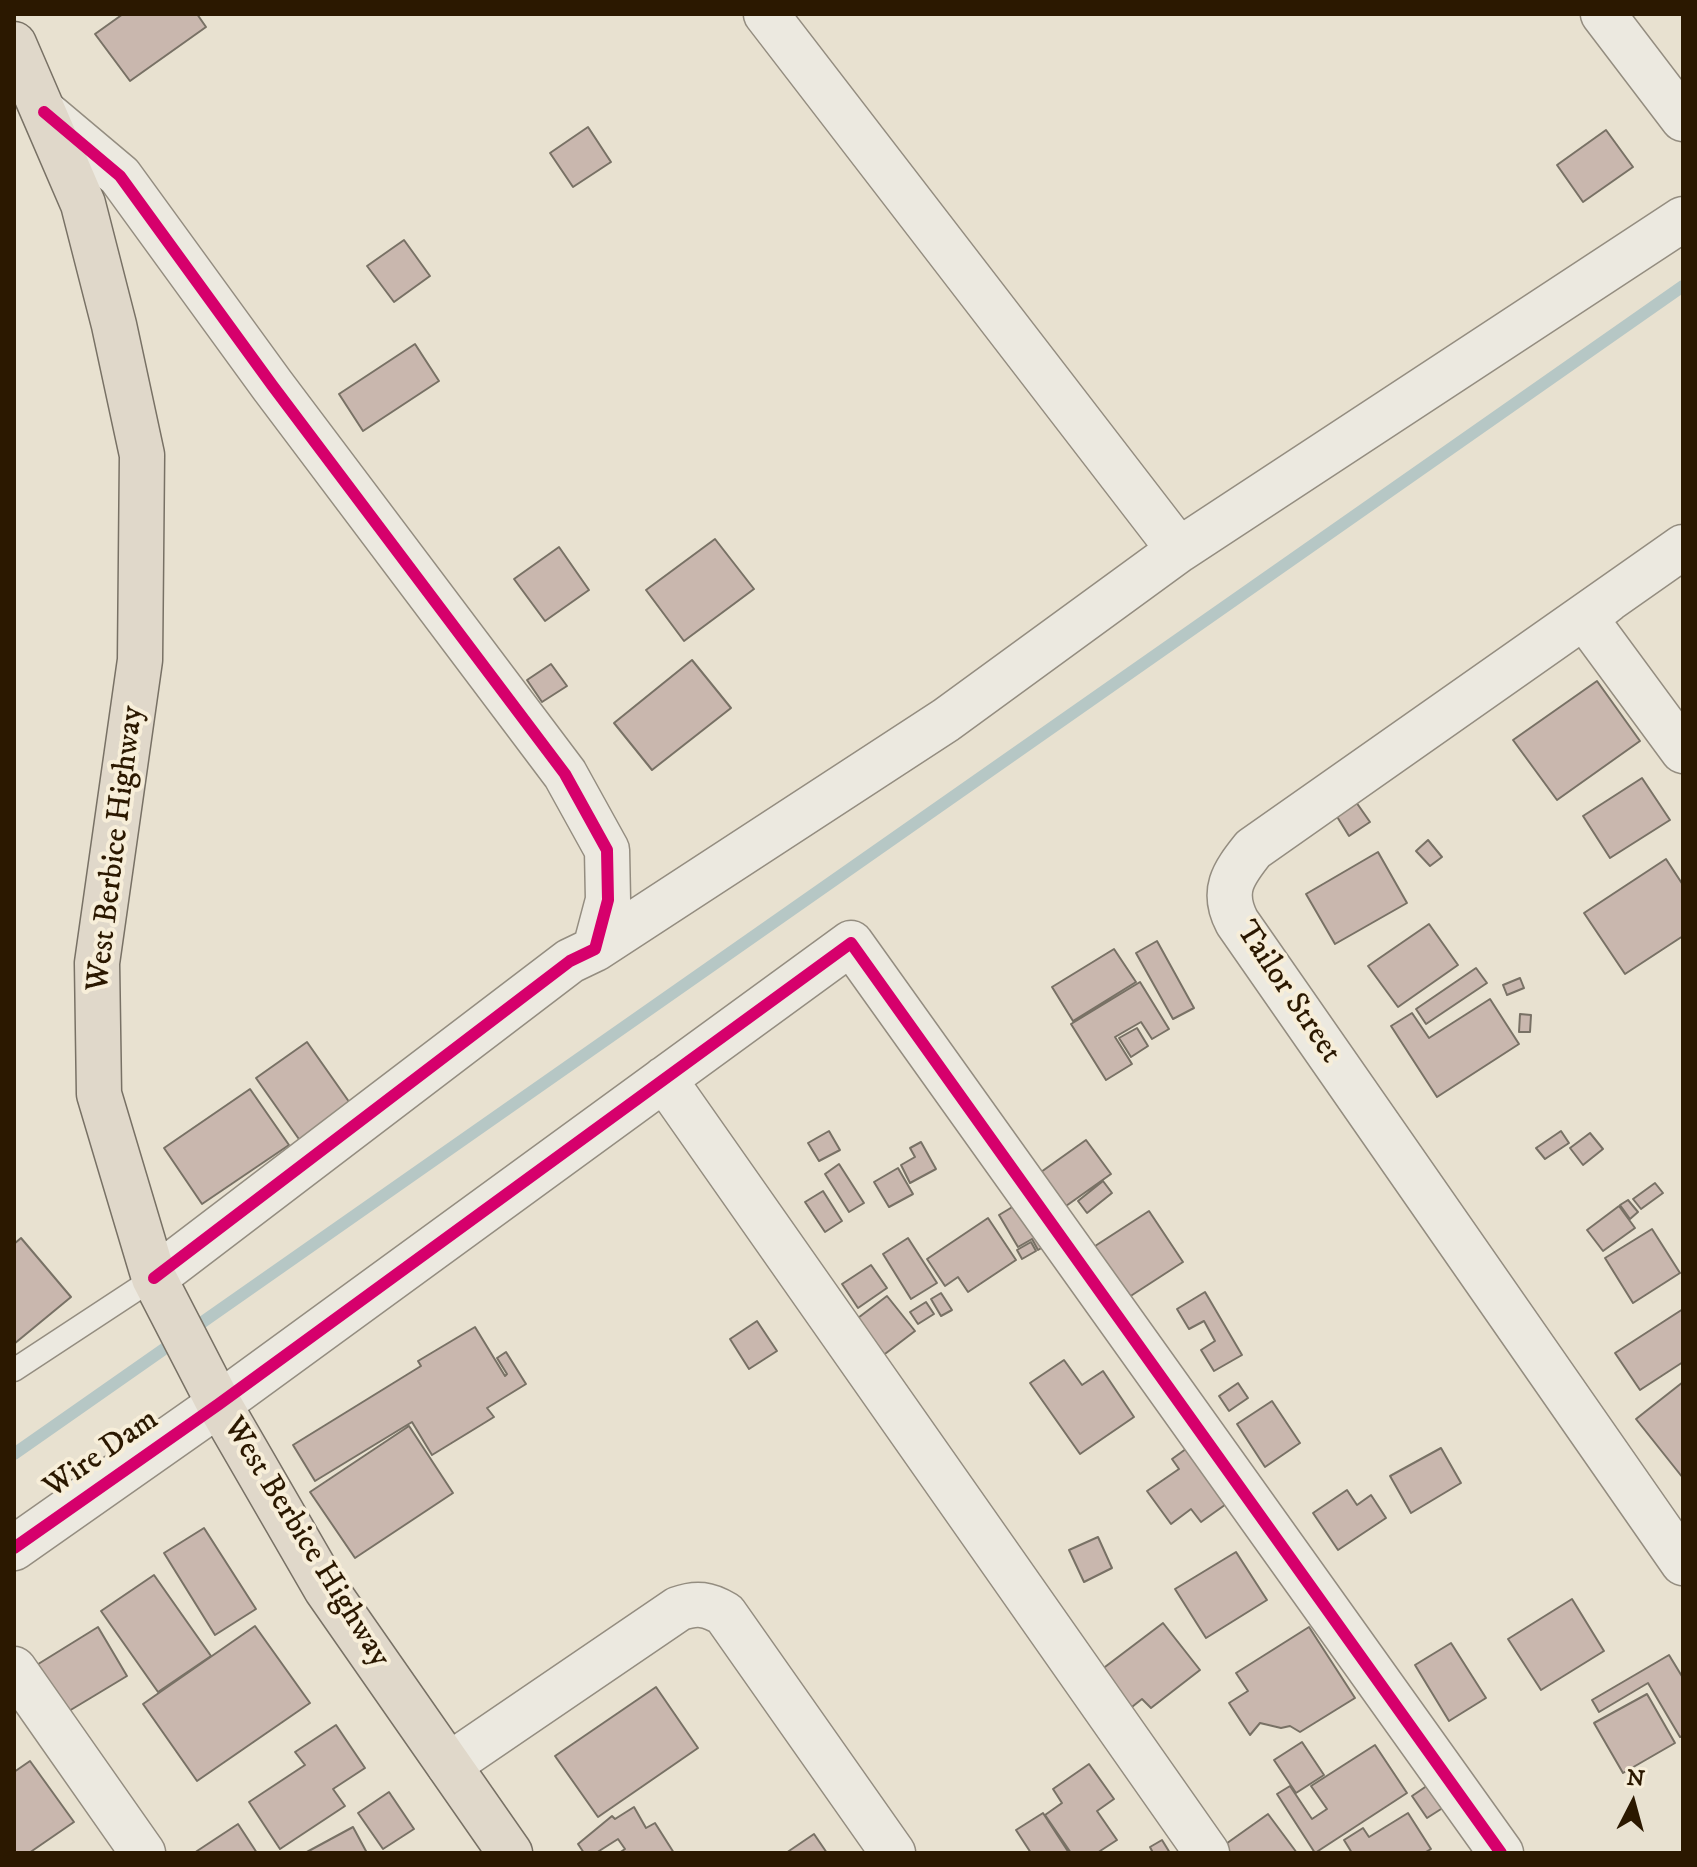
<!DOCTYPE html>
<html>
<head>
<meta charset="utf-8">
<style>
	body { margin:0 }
	#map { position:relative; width:1697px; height:1867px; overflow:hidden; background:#e8e1d0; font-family:"IM FELL DW Pica",serif }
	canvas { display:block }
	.frame { position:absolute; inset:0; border:16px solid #2b1800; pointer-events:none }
	.north { position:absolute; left:1593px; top:1763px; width:80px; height:80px; -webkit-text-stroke:6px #f7eed9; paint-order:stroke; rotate:6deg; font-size:22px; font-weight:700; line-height:32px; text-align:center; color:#2b1800 }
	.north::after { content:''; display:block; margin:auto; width:28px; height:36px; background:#2b1800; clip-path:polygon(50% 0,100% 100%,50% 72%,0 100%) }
</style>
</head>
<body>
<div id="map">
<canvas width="1697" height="1867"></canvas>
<div class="frame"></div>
<div class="north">N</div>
</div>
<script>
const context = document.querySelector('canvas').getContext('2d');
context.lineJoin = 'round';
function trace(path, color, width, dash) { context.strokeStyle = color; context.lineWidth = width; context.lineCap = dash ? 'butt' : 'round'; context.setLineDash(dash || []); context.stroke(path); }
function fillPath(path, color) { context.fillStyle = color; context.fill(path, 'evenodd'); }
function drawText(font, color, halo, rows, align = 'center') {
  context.font = font + ' "IM FELL DW Pica",serif'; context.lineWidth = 8; context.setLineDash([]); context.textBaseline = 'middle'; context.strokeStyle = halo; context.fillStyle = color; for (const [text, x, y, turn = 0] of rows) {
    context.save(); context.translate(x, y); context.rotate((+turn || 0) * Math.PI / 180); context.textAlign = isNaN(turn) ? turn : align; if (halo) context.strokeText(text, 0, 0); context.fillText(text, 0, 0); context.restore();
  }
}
trace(new Path2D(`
	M14,1454L1683,286`), '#b6c7c5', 12);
const building = new Path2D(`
	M123,14H197L206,27L130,81L95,34Z
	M588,127L611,162L573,187L550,153Z
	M1606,130L1633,167L1583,202L1557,165Z
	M404,240L430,276L394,302L367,266Z
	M415,344L439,381L363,431L339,394Z
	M715,539L754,589L684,641L646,590Z
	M559,547L589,590L545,621L514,579Z
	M692,660L731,708L652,770L614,723Z
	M551,664L567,686L542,702L527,680Z
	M1597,681L1640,741L1557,800L1513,740Z
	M1642,778L1670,820L1610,858L1583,816Z
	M1356,802L1370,822L1349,836L1336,815Z
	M1428,840L1442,857L1430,866L1416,851Z
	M1378,852L1407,903L1335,944L1306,894Z
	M1666,859L1683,885V936L1625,974L1584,913Z
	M1429,924L1458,965L1398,1007L1368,966Z
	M1157,941L1194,1008L1173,1019L1136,953Z
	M1114,949L1136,982L1073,1021L1052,987Z
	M1476,968L1487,983L1426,1024L1416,1009Z
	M1520,978L1524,988L1507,995L1503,985Z
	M1140,982L1169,1029L1152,1039L1141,1022L1115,1037L1132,1064L1106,1080L1071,1024Z
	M1490,999L1519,1044L1437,1097L1391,1026L1412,1013L1429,1038Z
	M1520,1014L1531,1015L1530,1032H1519Z
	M1137,1028L1148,1046L1131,1057L1119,1038Z
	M307,1042L352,1106L301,1142L256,1078Z
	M250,1089L289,1145L202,1204L164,1148Z
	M829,1131L840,1150L819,1161L808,1143Z
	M1561,1131L1569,1143L1545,1159L1536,1148Z
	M1590,1133L1603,1149L1583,1165L1570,1148Z
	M1086,1140L1111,1174L1066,1206L1041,1172Z
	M921,1142L936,1169L910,1183L901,1165L915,1157L910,1148Z
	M839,1164L864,1203L849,1212L825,1174Z
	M898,1168L913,1194L889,1207L874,1182Z
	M1103,1181L1112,1193L1087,1213L1078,1201Z
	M1655,1183L1663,1193L1641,1209L1633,1199Z
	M823,1191L842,1221L825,1232L805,1202Z
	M1628,1200L1638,1212L1630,1219L1620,1205Z
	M1019,1203L1045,1246L1038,1250L1032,1239L1018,1247L999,1215Z
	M1619,1206L1635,1228L1603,1251L1587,1230Z
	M1149,1211L1183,1262L1126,1299L1092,1248Z
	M988,1218L1016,1260L968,1292L958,1277L945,1286L927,1259Z
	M1652,1229L1680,1273L1633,1303L1605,1258Z
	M21,1238L71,1297L14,1344V1244Z
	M908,1238L937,1283L911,1299L883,1254Z
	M1031,1242L1036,1251L1022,1259L1017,1250Z
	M871,1265L887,1288L858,1308L842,1284Z
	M1205,1292L1242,1355L1214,1371L1201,1350L1215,1341L1204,1321L1189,1329L1177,1309Z
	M941,1293L952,1310L941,1316L931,1299Z
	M887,1296L915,1331L877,1360L850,1324Z
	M926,1302L934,1314L918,1324L910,1312Z
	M1683,1309V1362L1640,1390L1615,1353Z
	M757,1321L777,1351L749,1369L730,1339Z
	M475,1327L505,1376L507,1374L497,1358L506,1352L526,1384L487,1408L494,1417L432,1455L412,1422L315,1481L293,1445L421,1366L418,1361Z
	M1064,1360L1082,1385L1103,1371L1134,1417L1080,1454L1030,1383Z
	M1683,1382V1478L1636,1419Z
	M1238,1383L1248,1398L1229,1411L1219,1396Z
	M1272,1401L1300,1443L1265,1467L1237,1424Z
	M409,1426L453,1493L355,1558L310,1492Z
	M1190,1446L1229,1502L1201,1522L1191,1509L1171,1524L1147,1491L1179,1469L1172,1459Z
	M1441,1448L1461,1483L1411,1513L1390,1476Z
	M1347,1490L1357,1505L1371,1495L1386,1518L1338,1550L1313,1513Z
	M204,1528L256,1609L215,1635L164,1553Z
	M1098,1537L1112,1568L1084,1582L1069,1550Z
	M1236,1552L1267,1600L1206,1638L1175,1589Z
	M154,1575L211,1656L158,1692L101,1611Z
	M1572,1599L1604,1651L1541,1690L1508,1639Z
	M1163,1623L1200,1670L1151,1708L1142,1699L1123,1714L1093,1676Z
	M255,1626L310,1703L197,1781L143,1704Z
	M98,1627L127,1676L64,1714L35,1666Z
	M1309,1627L1355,1698L1300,1732L1290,1726L1281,1728L1260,1723L1250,1735L1229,1703L1248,1691L1236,1673Z
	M1451,1643L1486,1698L1449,1721L1415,1665Z
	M1669,1655L1683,1678V1736L1680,1737L1648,1683L1599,1712L1592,1700Z
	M656,1687L698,1748L598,1817L555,1756Z
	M1647,1694L1675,1743L1623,1773L1594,1723Z
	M336,1725L365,1768L333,1789L345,1806L280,1849L249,1802L305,1765L295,1752Z
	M1302,1742L1324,1775L1296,1793L1274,1760Z
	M1375,1745L1407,1793L1315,1853L1277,1794L1290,1786L1312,1819L1327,1809L1311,1786Z
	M30,1761L74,1822L29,1853H14V1772Z
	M1089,1764L1114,1799L1097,1811L1117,1840L1097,1853H1071L1045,1815L1062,1803L1053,1789Z
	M1437,1779L1452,1802L1427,1818L1412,1796Z
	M389,1792L414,1829L383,1849L358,1813Z
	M634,1807L646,1828L655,1823L674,1853H619L625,1849L618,1839L596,1853H584L578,1844L612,1816L615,1819Z
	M1043,1813L1069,1853H1031L1016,1830Z
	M1408,1813L1431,1849L1424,1853H1352L1344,1840L1363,1828L1369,1837Z
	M1268,1814L1297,1853H1228L1223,1846Z
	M238,1824L257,1853H194Z
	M353,1827L367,1853H305Z
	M814,1834L827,1853H786Z
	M1162,1840L1170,1853H1153L1150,1847Z`);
fillPath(building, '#c9b7ae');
trace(building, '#787165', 2);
const lane = new Path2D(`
	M14,1370L154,1278`);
const street = new Path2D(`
	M766,14L1179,550
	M1603,14L1683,119
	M44,112L120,176L272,385L565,774L607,850L608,900L595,949L570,961L154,1278
	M1683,547L1253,849C1233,874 1221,891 1237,922L1683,1563
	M1608,600L1585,618L1683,751
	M595,949L946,720L1179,550L1683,219
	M664,1079L1207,1853
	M14,1548L219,1404L851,943L1501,1853
	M14,1669L143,1853
	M449,1765L678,1609C697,1602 708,1604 725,1614L893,1853`);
const primary = new Path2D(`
	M14,44L83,204L114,325L142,455L140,660L97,963L99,1094L154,1278L219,1404L326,1589L510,1853`);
trace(lane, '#948d80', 25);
trace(street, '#948d80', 47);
trace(primary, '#787165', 47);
trace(lane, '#ece9e0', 22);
trace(street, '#ece9e0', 44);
trace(primary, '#e0d8ca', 44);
trace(new Path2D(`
	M44,112L120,176L272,385L565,774L607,850L608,900L595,949L570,961L154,1278
	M14,1548L219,1404L851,943L1501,1853`), '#d6006c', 12);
drawText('32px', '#2b1800', '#f7eed9', [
	["West Berbice Highway",117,849,-83],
	["Tailor Street",1287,993,56],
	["Wire Dam",102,1455,-35],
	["West Berbice Highway",305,1543,58]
]);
</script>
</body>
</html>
